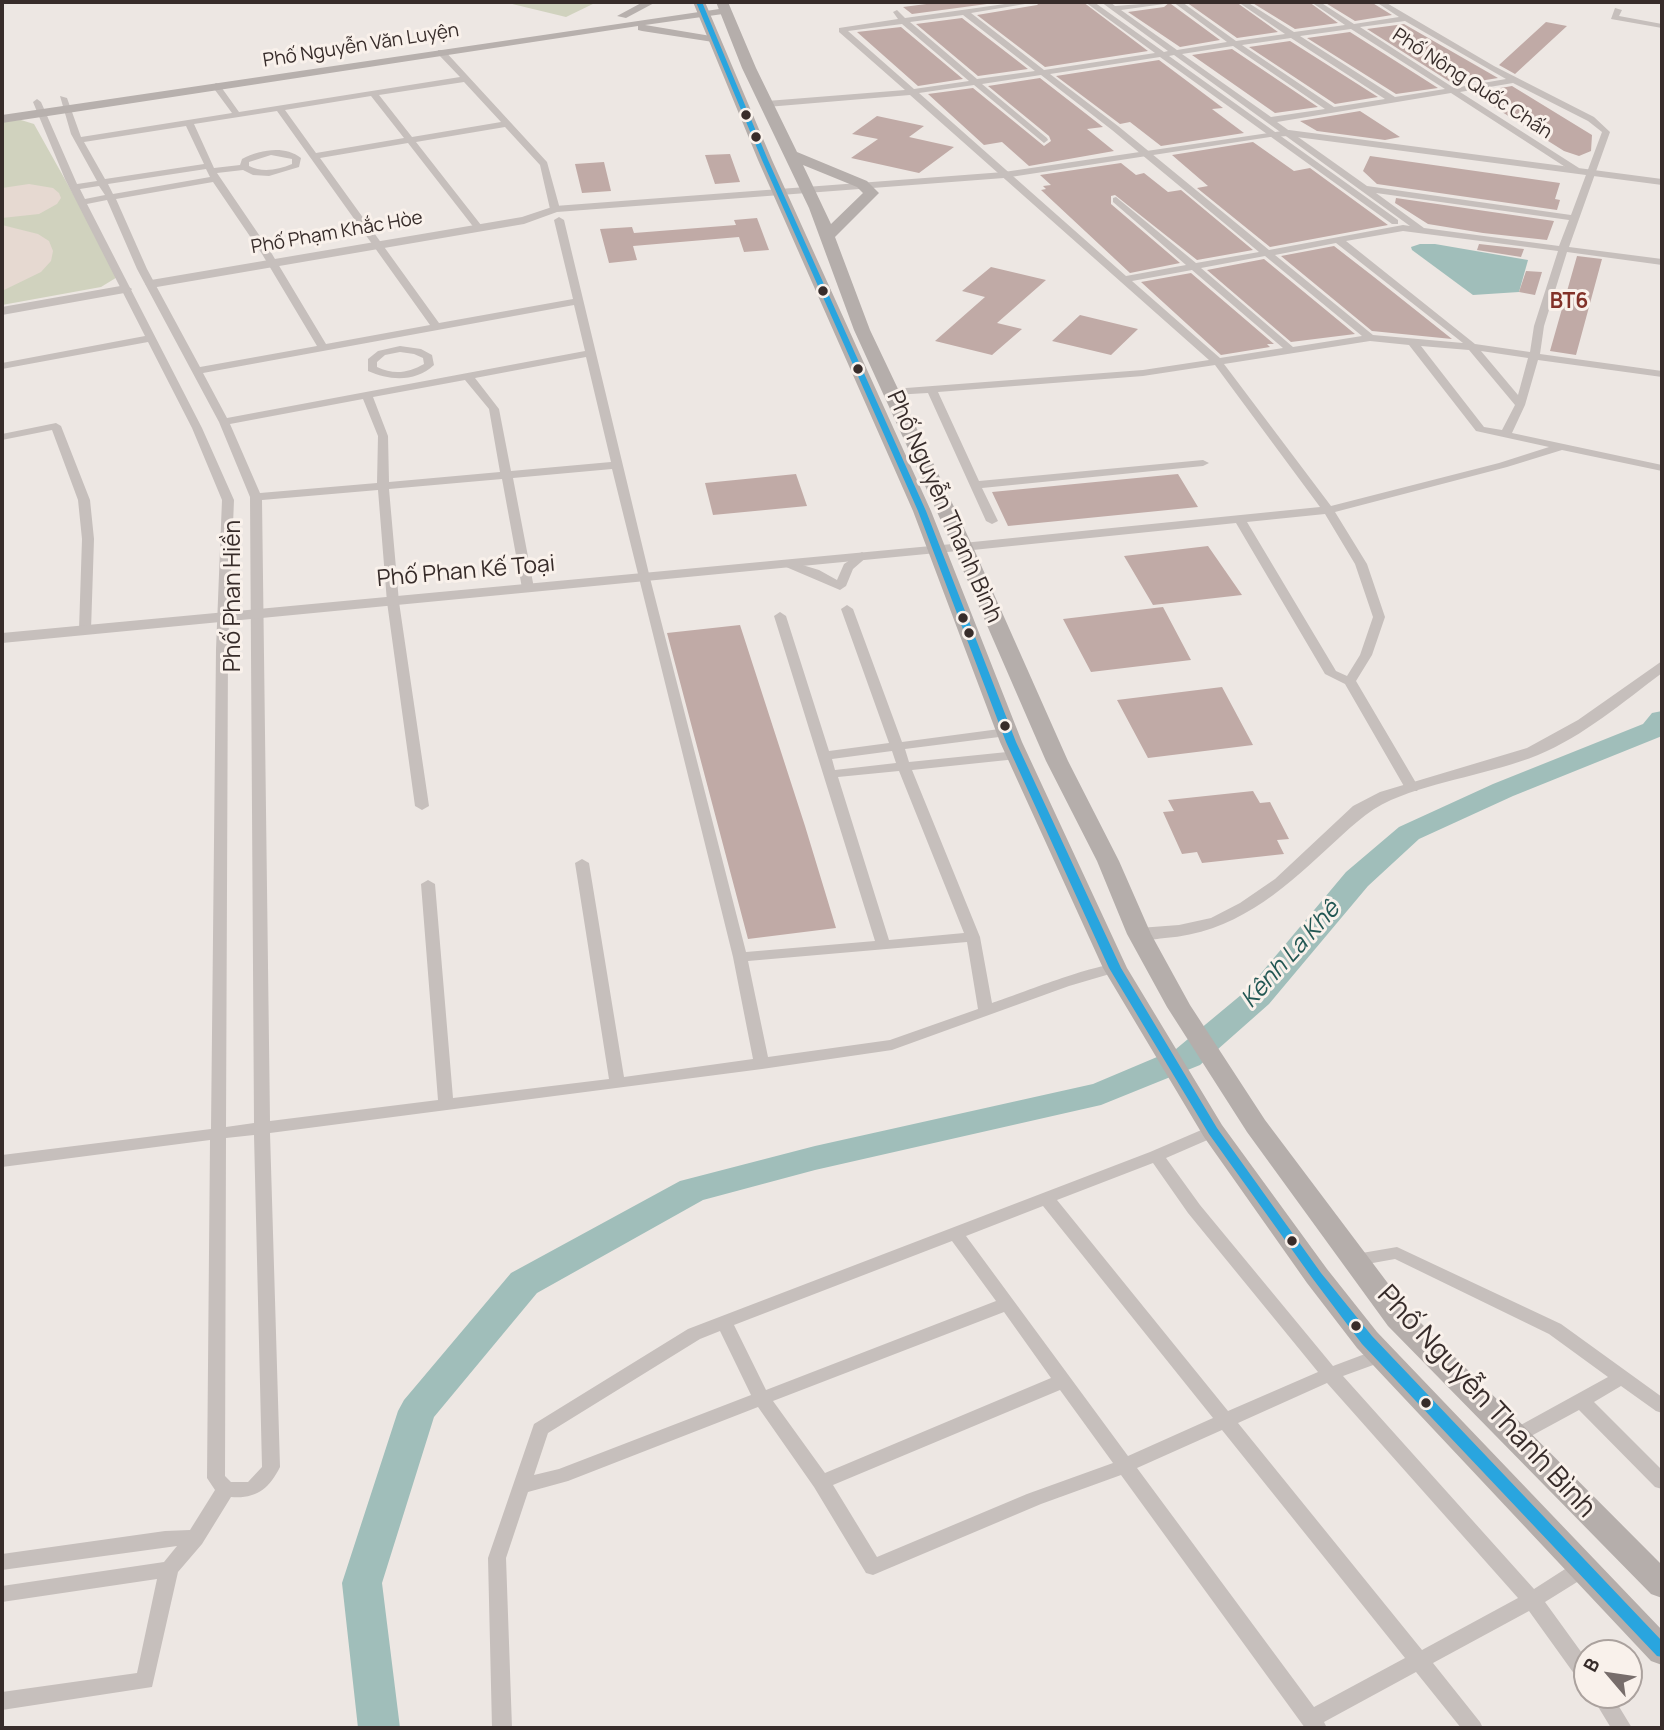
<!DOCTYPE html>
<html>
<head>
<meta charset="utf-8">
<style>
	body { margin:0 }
	#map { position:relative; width:1664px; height:1730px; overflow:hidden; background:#ede7e3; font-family:Manrope,sans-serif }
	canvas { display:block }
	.frame { position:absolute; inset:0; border:4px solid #372c2a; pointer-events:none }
	.north { position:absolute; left:1573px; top:1639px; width:70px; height:70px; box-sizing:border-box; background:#f9f1eb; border:2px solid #aba29e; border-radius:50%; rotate:299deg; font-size:19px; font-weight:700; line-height:28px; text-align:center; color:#372c2a }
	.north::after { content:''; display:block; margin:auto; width:24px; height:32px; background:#776d6b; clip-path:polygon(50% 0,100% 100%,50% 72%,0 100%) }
</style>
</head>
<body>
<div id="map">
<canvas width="1664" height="1730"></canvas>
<div class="frame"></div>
<div class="north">B</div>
</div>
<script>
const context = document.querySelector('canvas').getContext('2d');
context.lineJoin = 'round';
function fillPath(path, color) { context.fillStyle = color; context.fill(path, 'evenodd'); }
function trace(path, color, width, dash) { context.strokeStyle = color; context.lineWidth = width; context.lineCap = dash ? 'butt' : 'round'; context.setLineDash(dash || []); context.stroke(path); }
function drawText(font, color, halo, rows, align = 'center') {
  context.font = font + ' Manrope,sans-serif'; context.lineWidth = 6; context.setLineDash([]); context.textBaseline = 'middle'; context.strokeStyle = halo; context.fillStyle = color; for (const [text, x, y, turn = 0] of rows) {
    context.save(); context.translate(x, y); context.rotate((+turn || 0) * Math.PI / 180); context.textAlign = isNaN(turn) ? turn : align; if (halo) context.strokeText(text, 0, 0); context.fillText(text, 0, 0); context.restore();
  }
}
fillPath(new Path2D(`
	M504,2H597L566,17Z
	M21,120L34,124L119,276L101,287L2,305V121Z`), '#d0d2be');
fillPath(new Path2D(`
	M29,184L53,188L59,193L61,198L57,204L39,214L2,218V188Z
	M2,225L38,234L49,241L53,251L51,261L41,272L2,291Z`), '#e6d9d1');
fillPath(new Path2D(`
	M1420,244H1435L1528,260L1519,292L1473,295L1412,250L1411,247Z`), '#a0beba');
fillPath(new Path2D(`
	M1662,711V736L1513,796L1419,839L1368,886L1269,1004L1200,1065L1101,1105L815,1170L703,1200L537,1293L434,1417L382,1583L400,1728H358L342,1583L398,1411L404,1400L511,1273L680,1181L815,1146L1093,1084L1176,1049L1247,990L1346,872L1399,827L1493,784L1643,724L1652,713Z`), '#a0beba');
fillPath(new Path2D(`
	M942,2H1002L912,14L903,7Z
	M1040,2H1083L1148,51L1045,67L977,15L1037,5Z
	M1170,2L1171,4L1220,40L1180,47L1128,12L1164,7Z
	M1186,2H1236L1278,32L1237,38Z
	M1251,2H1309L1338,23L1295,29Z
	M1324,2H1371L1392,15L1355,21Z
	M962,18L1028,69L978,76L916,24Z
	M1546,22L1567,26L1515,74L1499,65Z
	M1404,24L1498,78L1455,85L1367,29Z
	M901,27L963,79L918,86L857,32Z
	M1350,32L1438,88L1396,94L1307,38Z
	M1290,41L1378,97L1335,104L1249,47Z
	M1232,49L1318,107L1275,113L1192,55Z
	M1159,60L1223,108L1212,109L1244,133L1161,146L1130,122L1120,124L1056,76Z
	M1040,78L1103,127L1087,129L1114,151L1029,166L1002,142L984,145L928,94L973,88L1044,146L1051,141L1049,136L988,86Z
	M1512,86L1592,135L1591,151L1579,156L1564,151L1472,93Z
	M1360,111L1400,137L1385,140L1317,131L1300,121Z
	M877,116L924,126L909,137L954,147L919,173L851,158L878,139L852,134Z
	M1253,142L1294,171L1310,168L1388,225L1270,247L1197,188L1208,186L1172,155Z
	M730,154L740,182L715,184L705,155Z
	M1370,156L1560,183L1555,199L1560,200L1557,210L1377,184L1363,171Z
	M604,162L611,191L582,193L575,164Z
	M1121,163L1136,175L1144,173L1168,192L1181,190L1253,250L1197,260L1115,195L1111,196V204L1180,263L1130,273L1041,190L1046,189L1043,186L1051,185L1040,175Z
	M1396,198L1554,221L1547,240L1483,233L1428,224L1395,203Z
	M757,218L769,250L744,252L739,237L633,246L637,260L609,263L600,229L632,227L634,233L736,225L734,220Z
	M1479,244L1524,249L1521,257L1477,250Z
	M1334,246L1374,277L1452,339L1372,331L1281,256Z
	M1577,256L1602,259L1576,355L1550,351Z
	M1264,259L1355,334L1291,342L1207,270Z
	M991,267L1046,280L997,323L1022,329L992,355L935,341L985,297L962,291Z
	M1526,271L1542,272L1535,295L1519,292Z
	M1191,273L1274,344H1267L1270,347L1221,355L1141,282Z
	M1080,315L1138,329L1111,355L1052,341Z
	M796,474L807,506L713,515L705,483Z
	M1178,474L1198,507L1008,526L992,492Z
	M1208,546L1242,595L1153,605L1124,556Z
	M1163,607L1191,660L1091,672L1063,619Z
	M740,625L805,826L836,928L748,939L667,633Z
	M1222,687L1253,745L1148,758L1117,700Z
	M1253,791L1260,803L1270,802L1289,839L1277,840L1284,854L1202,863L1197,852L1182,854L1163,812L1174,811L1168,800Z`), '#c0aaa6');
fillPath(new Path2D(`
	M1019,2H1037L971,13L1044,70L1155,53L1085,2H1094L1164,52L1168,51L1101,2H1110L1115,6L1168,2L1164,4L1121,10L1177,50L1227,42L1173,2H1182L1236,41L1285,34L1238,2H1247L1294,32L1345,25L1311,2H1320L1354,24L1399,17L1376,2H1385L1494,66L1594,117L1610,132L1569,247L1662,259V265L1567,252L1544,326L1540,354L1662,371V377L1538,360L1525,405L1512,433L1662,465V471L1562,450L1507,467L1335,512L1367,564L1385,617L1372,655L1356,681L1419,788L1417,791H1407L1405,788L1345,684L1325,674L1236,523L963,551L957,547L963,543L1320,507L1215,365L1143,376L938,392L979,481L1203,460L1209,463L1203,466L982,488L998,521L992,524L986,521L928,393L893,395L888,392L893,389L1143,370L1209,360L910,95L767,107L763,104L767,101L905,90L839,32V28L898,19L893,12L897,10L905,18ZM963,15L1035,71L977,79L910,22ZM1405,21L1506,79L1454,88L1360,27ZM902,24L969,81L914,89L848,31ZM1351,29L1445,89L1395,97L1300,36ZM1291,38L1385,99L1334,107L1242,45ZM1233,46L1325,109L1271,117L1182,54ZM1174,55L1410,226L1403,225L1269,250L1118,126L1050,74L1160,57L1392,224H1398V220L1169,56ZM1041,75L1112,130L1259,252L1196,263L1116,197L1113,198V202L1186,265L1126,276L919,93L974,85L1044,143L1048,140L1047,138L982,84ZM1513,83L1588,121L1602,132L1571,215L1367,186L1277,122L1451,93L1573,172H1579V168L1460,92ZM1376,193L1569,220L1559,246L1424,228ZM1403,231L1558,251L1534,326L1530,352L1475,344L1346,241ZM1336,243L1463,343L1373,335L1275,255ZM1265,256L1362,336L1293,347L1201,268ZM1192,270L1283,348L1220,358L1132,281ZM1370,341L1409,345L1476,431L1549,447L1499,463L1331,506L1224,364ZM1421,346L1469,350L1515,405L1502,430L1484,427ZM1481,351L1528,358L1518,395ZM1325,514L1355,564L1373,617L1360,655L1347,676L1336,671L1247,522Z
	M1615,8L1622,10L1619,16L1662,24V28L1611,19Z
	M438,50H444L547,162L560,209L558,211L550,209L540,165L505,127L416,142L481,225L483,227L478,230L475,229L408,143L320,158L439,323L573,299L554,220L559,217L564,220L650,578L746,952L875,941L774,616L780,612L786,616L829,751L889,743L841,609L847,605L853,609L902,742L1007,728L1014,732L1007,736L905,749L909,762L1017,751L1024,755L1017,759L912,770L980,937L992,1003C1014,996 1103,960 1120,965L1122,968L1120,971L1069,986L892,1050L762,1069L270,1133L280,1467C269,1489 256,1499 231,1497L202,1544L178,1572L152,1687L2,1710V1692L137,1673L157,1579L2,1602V1586L164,1562L177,1546L2,1570V1554L165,1531L190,1530L215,1490L207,1478L210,1140L2,1167V1155L211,1129L216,649L222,500L192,428L148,342L2,369V363L145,336L65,179L33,102L37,99L41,102L77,184L97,181L71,134L60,96L67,98L81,137L232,113L212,86L216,83L219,84L239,112L460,77L438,54ZM464,82L501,122L412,137L379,95ZM371,96L404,138L316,153L285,110ZM277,111L430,325L326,344L272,254L217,173L243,170L253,175L269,176L299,167L301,158C284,145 260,150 242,159L240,165L214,168L194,124ZM186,126L204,164L105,179L84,142ZM271,155L292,159V164C278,170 262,173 249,166V162ZM206,169L210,177L113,194L108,184ZM213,182L262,254L317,346L200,367L147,269L116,199ZM99,186L105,195L85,199L80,189ZM107,200L137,269L219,422L250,497L254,1123L226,1127L228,649L234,500L202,428L87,204ZM574,305L585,351L227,418L203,373ZM586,357L611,462L511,471L499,409L475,378ZM465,380L489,409L500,472L389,482L388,436L373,397ZM363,399L378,436L377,483L260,493L230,424ZM612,469L733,957L753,1059L624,1077L589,863L582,859L575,863L609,1079L453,1098L435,884L428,880L421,884L438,1100L270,1121L262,500L378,490L387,602L415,806L422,810L429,806L399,602L389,489L502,479L522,588L528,592L534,588L513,478ZM892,751L896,763L835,770L832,759ZM899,771L964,933L889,940L838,777ZM967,942L978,1009L890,1040L768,1057L748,961ZM254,1135L262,1467L248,1482H231L225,1476L226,1138Z
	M400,346L421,349L432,355L434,365C416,382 390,381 368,371V359L378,351ZM400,352L414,354L423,358L424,364C408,373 394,375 377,367V362L385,355Z
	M56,423L61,426L90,500L94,539L91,630L85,634L79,630L82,539L78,500L52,430L2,440V434Z
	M862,552L868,556L853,569L846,586L840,590L779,564L785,560L789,561L819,570L837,580L844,564Z
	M1213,1125L1219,1127L1221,1131L1219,1135L1166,1158L1200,1205L1333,1366L1381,1348L1387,1350L1390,1355L1387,1360L1343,1376L1534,1589L1576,1562L1583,1560L1590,1562L1593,1568L1590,1574L1545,1602L1587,1660V1685L1580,1682L1529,1611L1433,1663L1480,1722L1483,1728H1461L1416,1672L1324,1722L1327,1728H1305L1121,1475L1041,1504L873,1575L866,1573L814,1487L758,1407L568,1481L528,1492L506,1558L512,1728H492L488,1558L534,1424L688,1329L1150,1152ZM1153,1163L1188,1213L1318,1372L1228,1411L1057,1200ZM1043,1206L1213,1418L1128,1456L966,1236ZM952,1241L996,1301L766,1390L734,1325ZM1004,1312L1051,1378L825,1473L773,1401ZM720,1331L751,1395L559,1469L534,1475L548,1433L700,1339ZM1327,1383L1518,1598L1422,1650L1238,1423ZM1060,1390L1113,1463L1027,1494L877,1557L833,1485ZM1222,1430L1405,1658L1314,1707L1137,1468Z
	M1397,1247L1561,1324L1662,1397V1413L1656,1411L1621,1386L1594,1402L1662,1470V1489L1655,1487L1579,1410L1520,1442L1514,1444L1508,1442L1505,1437L1508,1432L1608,1377L1549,1334L1395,1259L1356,1266L1350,1264L1348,1260L1350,1256L1356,1254Z
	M1591,1695H1612L1632,1728H1611Z`), '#c6bfbc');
fillPath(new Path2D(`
	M1289,130L1662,179V185L1289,136L1270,137L1004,178L557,212L524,224L151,288L145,284L151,280L522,217L555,206L1004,172Z
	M126,285L132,289L130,292L2,315V307Z
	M963,543L970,547L968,550L2,643V633Z
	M1662,661V673C1623,702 1584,736 1538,755C1491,774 1438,780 1391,800C1366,811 1348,830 1328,848C1280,893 1233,933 1165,938C1154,939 1137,944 1130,934L1139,928L1179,925L1211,918L1240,903L1275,879L1353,806L1380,792L1527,748L1578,720Z`), '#c6bfbc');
fillPath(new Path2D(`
	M643,2H656L626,18L617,16Z
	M726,8L731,11L730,13L645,25L717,37L719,39L713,42L642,31L638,30V26L2,123V115Z`), '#b7b0ad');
fillPath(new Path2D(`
	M693,2H705L772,160L931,511L1022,742L1127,968L1222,1125L1327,1269L1377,1332L1662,1630V1665L1651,1661L1357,1348L1307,1283L1204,1137L1103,968L1000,742L913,511L758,160Z
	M716,2H728L756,68L797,152L867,181L879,193L835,237L870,330L973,547L1068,761L1119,861L1151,934L1190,1005L1265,1120L1408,1310L1662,1565V1598L1651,1594L1388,1326L1247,1132L1167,1007L1127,934L1097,861L1046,761L953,547L854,330L809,208L742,68ZM803,165L857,187L863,193L831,224Z`), '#b5aeab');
fillPath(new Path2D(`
	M696,2H702L768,160L926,511L1016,742L1121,968L1217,1128L1321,1273L1372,1336L1662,1641V1657L1657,1656L1362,1344L1313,1279L1209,1134L1109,968L1006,742L918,511L762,160Z`), '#29a5df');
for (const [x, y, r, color] of [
	[746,115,6,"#372c2a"],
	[756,137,6,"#372c2a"],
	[823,291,6,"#372c2a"],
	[858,369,6,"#372c2a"],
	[963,618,6,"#372c2a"],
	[969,633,6,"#372c2a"],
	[1005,726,6,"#372c2a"],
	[1292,1241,6,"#372c2a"],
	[1356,1326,6,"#372c2a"],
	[1426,1403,6,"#372c2a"]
]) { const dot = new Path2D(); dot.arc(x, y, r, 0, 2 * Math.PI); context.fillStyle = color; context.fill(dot); trace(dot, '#f9f1eb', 2.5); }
drawText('19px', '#372c2a', '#f9f1eb', [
	["Phố Nguyễn Văn Luyện",361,46,-9],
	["Phố Nông Quốc Chấn",1472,84,33],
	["Phố Phạm Khắc Hòe",337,233,-10]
]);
drawText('bold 21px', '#823128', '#f9f1eb', [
	["BT6",1569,302]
]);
drawText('23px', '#372c2a', '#f9f1eb', [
	["Phố Nguyễn Thanh Bình",944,507,66],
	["Phố Phan Kế Toại",466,572,-5],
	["Phố Phan Hiền",234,596,-90]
]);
drawText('italic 24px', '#225753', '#f9f1eb', [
	["Kênh La Khê",1291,955,-48]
]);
drawText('28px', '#372c2a', '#f9f1eb', [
	["Phố Nguyễn Thanh Bình",1486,1402,47]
]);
</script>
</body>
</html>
